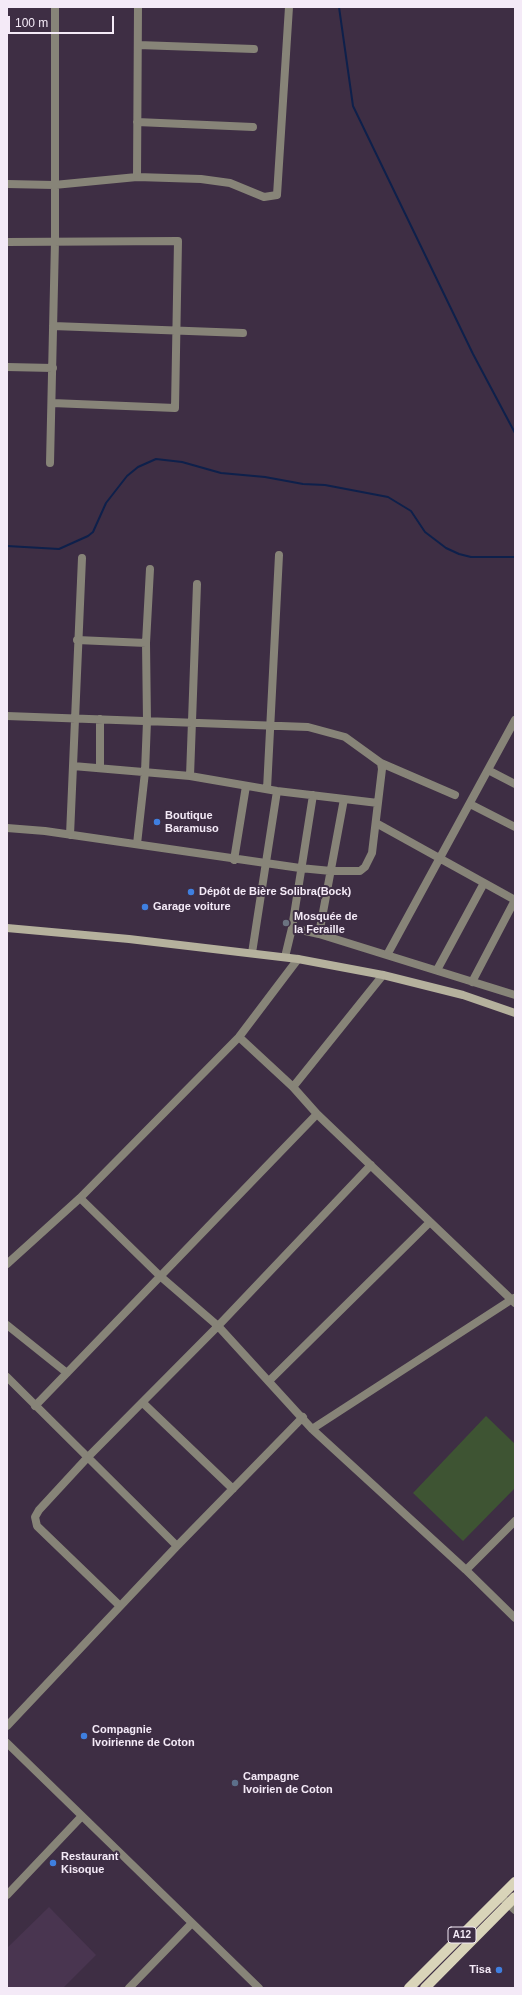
<!DOCTYPE html>
<html>
<head>
<meta charset="utf-8">
<style>
	body { margin:0 }
	#map { position:relative; width:522px; height:1995px; overflow:hidden; background:#3e2e44; font-family:Arial,sans-serif }
	canvas { display:block }
	.frame { position:absolute; inset:0; border:8px solid #f4eaf7; pointer-events:none }
	.scale { position:absolute; left:8px; top:16px; width:106px; height:18px; box-sizing:border-box; border:2px solid #f4eaf7; border-top:0; padding-left:5px; font-size:12px; line-height:14px; white-space:nowrap; color:#f4eaf7; -webkit-text-stroke:3px #3e2e44; paint-order:stroke }
</style>
</head>
<body>
<div id="map">
<canvas width="522" height="1995"></canvas>
<div class="frame"></div>
<div class="scale">100 m</div>
</div>
<script>
const context = document.querySelector('canvas').getContext('2d');
context.lineJoin = 'round';
function fillPath(path, color) { context.fillStyle = color; context.fill(path, 'evenodd'); }
function trace(path, color, width, dash) { context.strokeStyle = color; context.lineWidth = width; context.lineCap = dash ? 'butt' : 'round'; context.setLineDash(dash || []); context.stroke(path); }
function drawText(font, color, halo, rows, align = 'center') {
  context.font = font + ' Arial,sans-serif'; context.lineWidth = 4; context.setLineDash([]); context.textBaseline = 'middle'; context.strokeStyle = halo; context.fillStyle = color; for (const [text, x, y, turn = 0] of rows) {
    context.save(); context.translate(x, y); context.rotate((+turn || 0) * Math.PI / 180); context.textAlign = isNaN(turn) ? turn : align; if (halo) context.strokeText(text, 0, 0); context.fillText(text, 0, 0); context.restore();
  }
}
fillPath(new Path2D(`
	M49,1907L96,1955L63,1988H7V1948Z`), '#493550');
fillPath(new Path2D(`
	M486,1416L515,1444V1488L463,1541L413,1493Z`), '#3e5433');
trace(new Path2D(`
	M339,7L353,106L473,354L515,433
	M7,546L59,549L88,536L93,532L106,503L127,476L138,467L156,459L182,462L221,473L265,477L303,484L325,485L388,497L411,511L425,532L446,548L459,554L471,557H515`), '#0e204b', 2);
trace(new Path2D(`
	M138,45L254,49
	M137,122L253,127
	M137,177L138,7
	M7,184L54,185L137,177L201,179L230,183L264,197L277,195L289,7
	M7,242L178,241L175,408L52,403
	M53,326L243,333
	M7,367L53,368
	M50,463L55,241V7
	M77,640L146,643
	M7,716L308,727L345,737L381,763L455,795
	M73,766L190,776L277,791L378,803
	M100,767V719
	M488,770L515,784
	M190,776L197,584
	M267,789L279,555
	M470,804L515,827
	M376,823L515,900
	M7,828L45,831L300,868L331,871H360L365,867L372,853L382,769L381,763
	M70,835L82,558
	M137,844L145,772L147,721L146,643L150,569
	M234,860L246,786
	M292,928L319,934L515,995
	M319,934L344,799
	M252,953L277,791
	M387,955L515,720
	M285,957L292,928L313,795
	M437,970L484,883
	M472,982L515,900
	M239,1037L293,1087L317,1114L515,1303
	M293,1087L383,975
	M80,1198L160,1276L218,1326L312,1429L466,1570L515,1618
	M7,1264L80,1198L239,1037L298,959
	M7,1325L67,1373
	M7,1377L177,1546
	M269,1381L430,1222
	M143,1403L233,1489
	M35,1406L317,1114
	M312,1429L514,1298
	M466,1570L515,1521
	M120,1606L37,1526L35,1517L39,1510L87,1458L218,1326L371,1165
	M7,1726L177,1546L303,1417
	M7,1743L259,1988
	M7,1895L81,1817
	M500,1896L515,1910
	M129,1988L192,1923`), '#878478', 8);
trace(new Path2D(`
	M7,928L129,939L298,959L383,975L463,995L515,1013`), '#b5b19d', 8);
trace(new Path2D(`
	M409,1988L515,1882
	M425,1988L515,1897`), '#d9d4b9', 10);
for (const [x, y, r, color] of [
	[157,822,4,"#3f7fe0"],
	[191,892,4,"#3f7fe0"],
	[145,907,4,"#3f7fe0"],
	[286,923,4,"#6b7280"],
	[84,1736,4,"#3f7fe0"],
	[235,1783,4,"#5c6f8a"],
	[53,1863,4,"#3f7fe0"],
	[499,1970,4,"#3f7fe0"]
]) { const dot = new Path2D(); dot.arc(x, y, r, 0, 2 * Math.PI); context.fillStyle = color; context.fill(dot); trace(dot, '#3e2e44', 1.5); }
for (const [x, y, w] of [
	[462,1935,28]
]) { const box = new Path2D(); box.roundRect(x - w / 2, y - 8, w, 16, 3); context.fillStyle = '#3e2e44'; context.fill(box); trace(box, '#f4eaf7', 1); }
drawText('bold 10px', '#f4eaf7', null, [
	["A12",462,1935]
]);
drawText('bold 11px', '#f4eaf7', '#3e2e44', [
	["Boutique",165,816],
	["Baramuso",165,829],
	["Dépôt de Bière Solibra(Bock)",199,892],
	["Garage voiture",153,907],
	["Mosquée de",294,917],
	["la Feraille",294,930],
	["Compagnie",92,1730],
	["Ivoirienne de Coton",92,1743],
	["Campagne",243,1777],
	["Ivoirien de Coton",243,1790],
	["Restaurant",61,1857],
	["Kisoque",61,1870],
	["Tisa",491,1970,"right"]
], 'left');
</script>
</body>
</html>
